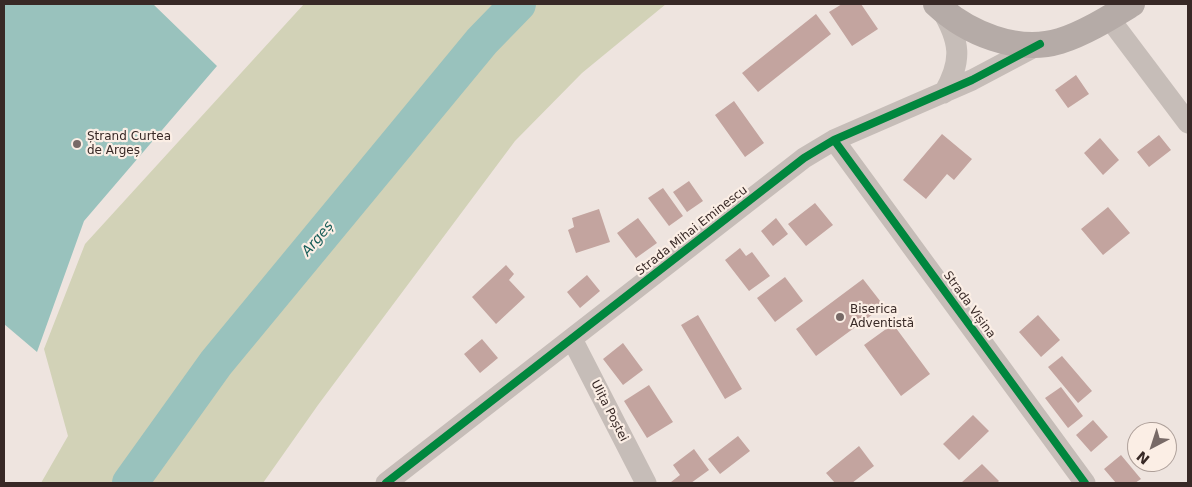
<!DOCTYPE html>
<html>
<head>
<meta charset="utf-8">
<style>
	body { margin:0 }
	#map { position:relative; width:1192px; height:487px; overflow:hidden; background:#eee4df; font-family:"DejaVu Sans",sans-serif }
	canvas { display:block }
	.frame { position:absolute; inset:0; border:5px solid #382926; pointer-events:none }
	.north { position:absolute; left:1127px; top:422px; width:50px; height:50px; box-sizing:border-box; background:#fbeee5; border:1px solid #ad9f99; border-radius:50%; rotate:220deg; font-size:14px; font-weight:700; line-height:20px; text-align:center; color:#382926 }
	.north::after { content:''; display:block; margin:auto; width:18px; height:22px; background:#786a67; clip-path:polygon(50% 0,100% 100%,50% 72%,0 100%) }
</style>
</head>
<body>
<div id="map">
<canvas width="1192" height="487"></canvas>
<div class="frame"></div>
<div class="north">N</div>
</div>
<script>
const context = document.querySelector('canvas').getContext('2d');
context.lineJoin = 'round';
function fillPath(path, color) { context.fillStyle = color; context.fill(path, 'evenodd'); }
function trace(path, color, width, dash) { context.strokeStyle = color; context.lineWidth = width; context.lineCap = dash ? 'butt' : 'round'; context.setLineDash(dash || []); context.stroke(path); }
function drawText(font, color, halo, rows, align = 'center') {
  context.font = font + ' "DejaVu Sans",sans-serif'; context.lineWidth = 4.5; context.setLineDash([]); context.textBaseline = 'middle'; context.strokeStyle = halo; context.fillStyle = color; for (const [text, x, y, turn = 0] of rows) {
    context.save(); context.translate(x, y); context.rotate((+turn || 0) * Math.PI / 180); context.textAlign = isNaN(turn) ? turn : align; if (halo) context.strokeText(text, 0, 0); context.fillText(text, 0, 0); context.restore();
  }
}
fillPath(new Path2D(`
	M304,4H666L582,73L515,141L318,405L263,483H41L68,436L44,349L85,244Z`), '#d2d2b7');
fillPath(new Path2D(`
	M4,4H153L217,66L84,221L37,352L4,324Z`), '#99c2bd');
trace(new Path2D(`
	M130,483L216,363L482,41L518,4`), '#99c2bd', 36);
fillPath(new Path2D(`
	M842,4H861L878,29L852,46L829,12Z
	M816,14L831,34L758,92L742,73Z
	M1076,75L1089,94L1068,108L1055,90Z
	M734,101L764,143L745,157L715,115Z
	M942,134L972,159L954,180L947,174L926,199L903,180Z
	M1159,135L1171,150L1149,167L1137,152Z
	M1100,138L1119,160L1103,175L1084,153Z
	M689,181L703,201L687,212L673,192Z
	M663,188L683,216L669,226L648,198Z
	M815,203L833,225L806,246L788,224Z
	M1108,207L1130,233L1103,255L1081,229Z
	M599,209L610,242L576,253L568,230L574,227L572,218Z
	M638,218L657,243L636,258L617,233Z
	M776,218L788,234L773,246L761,231Z
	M740,248L746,256L752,252L770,276L749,291L725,260Z
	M506,265L514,274L509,280L525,297L496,324L472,297Z
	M587,275L600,291L580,308L567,292Z
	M785,277L803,301L775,322L757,298Z
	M863,279L884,306L816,356L796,329Z
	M698,315L742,389L725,399L681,325Z
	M1038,315L1060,340L1041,357L1019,332Z
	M893,324L930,374L901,396L864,345Z
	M482,339L498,358L480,373L464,354Z
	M623,343L643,370L623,385L603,359Z
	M1062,356L1092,391L1078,403L1048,367Z
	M649,385L673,422L647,438L624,401Z
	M1061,387L1083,416L1068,428L1045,398Z
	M973,415L989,431L959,460L943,444Z
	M1093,420L1108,437L1091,452L1076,435Z
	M738,436L750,451L720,474L708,459Z
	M859,446L874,466L852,483H835L826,473Z
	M694,449L709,470L691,483H672L671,482L680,475L673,465Z
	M1121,455L1141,479L1135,483H1116L1104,469Z
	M982,464L999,481L997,483H963L962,482Z`), '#c3a49f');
trace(new Path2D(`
	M941,9C960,41 963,60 944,93
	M1109,18L1188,123
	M834,140L1085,483
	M572,339L646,483
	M386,483L804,158L834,140L972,80L1040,44`), '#c6bdb8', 21);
trace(new Path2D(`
	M936,4C967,33 1017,54 1060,41C1085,33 1109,18 1132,4`), '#b5aba7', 26);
trace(new Path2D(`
	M834,140L1085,483
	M386,483L804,158L834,140L972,80L1040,44`), '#00873e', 8);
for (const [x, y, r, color] of [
	[77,144,5,"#786a67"],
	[840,317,5,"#786a67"]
]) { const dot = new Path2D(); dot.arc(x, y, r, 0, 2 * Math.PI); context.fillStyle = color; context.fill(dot); trace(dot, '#fbeee5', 2); }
drawText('12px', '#382926', '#fbeee5', [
	["Ștrand Curtea",87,137],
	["de Argeș",87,151],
	["Biserica",850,310],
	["Adventistă",850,324]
], 'left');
drawText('12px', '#382926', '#fbeee5', [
	["Strada Mihai Eminescu",692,231,-38],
	["Strada Vișina",969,305,54],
	["Ulița Poștei",609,411,63]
]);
drawText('italic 14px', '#175d58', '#fbeee5', [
	["Argeș",318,239,-50]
]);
</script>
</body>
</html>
